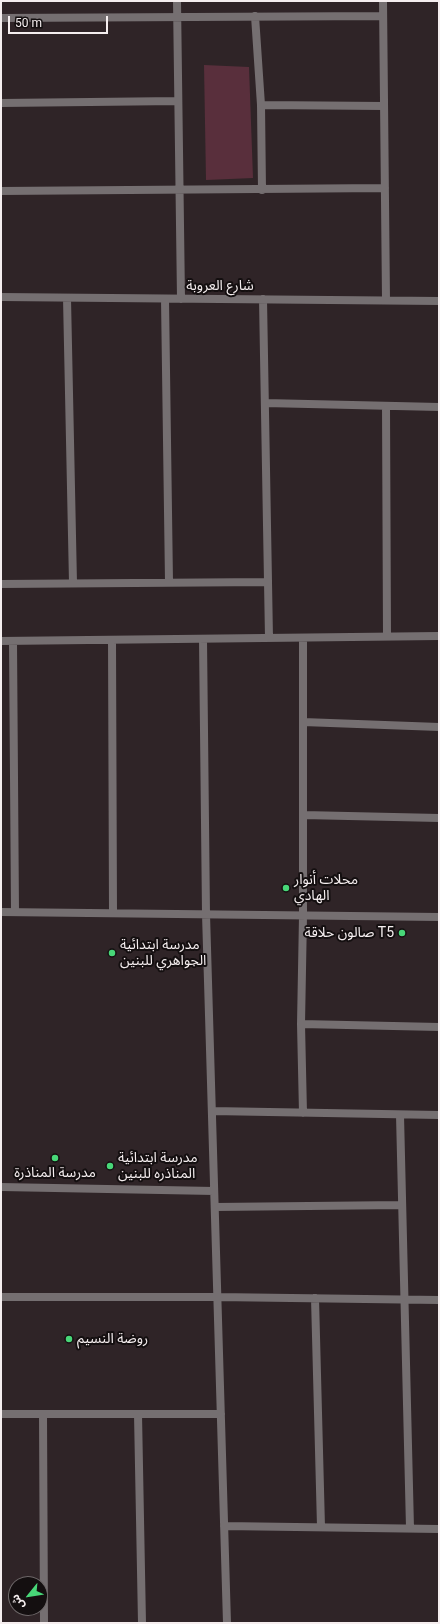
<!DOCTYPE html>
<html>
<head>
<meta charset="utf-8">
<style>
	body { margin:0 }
	#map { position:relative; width:440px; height:1624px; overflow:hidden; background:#2f2427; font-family:Roboto,"Noto Sans Arabic",sans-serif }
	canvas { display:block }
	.frame { position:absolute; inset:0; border:2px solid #f5eeef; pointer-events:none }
	.north { position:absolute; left:8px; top:1576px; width:40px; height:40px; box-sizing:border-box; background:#140f10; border:1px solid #6e6869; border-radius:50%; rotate:240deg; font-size:11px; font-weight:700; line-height:16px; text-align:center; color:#f5eeef }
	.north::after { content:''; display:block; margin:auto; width:14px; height:18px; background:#48d778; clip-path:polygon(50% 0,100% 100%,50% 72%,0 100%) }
	.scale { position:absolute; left:8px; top:16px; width:100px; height:18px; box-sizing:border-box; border:2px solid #f5eeef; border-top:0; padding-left:5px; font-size:12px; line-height:14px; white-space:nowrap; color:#f5eeef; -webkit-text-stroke:3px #140f10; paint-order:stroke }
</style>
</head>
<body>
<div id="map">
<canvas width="440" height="1624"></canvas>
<div class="frame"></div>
<div class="north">ش</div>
<div class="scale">50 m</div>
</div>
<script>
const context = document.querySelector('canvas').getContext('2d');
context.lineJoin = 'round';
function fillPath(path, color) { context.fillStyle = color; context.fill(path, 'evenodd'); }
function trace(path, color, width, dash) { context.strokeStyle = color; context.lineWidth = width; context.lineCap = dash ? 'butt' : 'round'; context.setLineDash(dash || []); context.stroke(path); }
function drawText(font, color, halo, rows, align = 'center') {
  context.font = font + ' Roboto,"Noto Sans Arabic",sans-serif'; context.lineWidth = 4; context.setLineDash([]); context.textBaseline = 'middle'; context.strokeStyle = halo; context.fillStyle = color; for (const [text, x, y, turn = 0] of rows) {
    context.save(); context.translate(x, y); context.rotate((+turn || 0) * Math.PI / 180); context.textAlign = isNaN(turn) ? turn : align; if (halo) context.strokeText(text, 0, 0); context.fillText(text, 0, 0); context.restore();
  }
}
fillPath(new Path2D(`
	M204,65L249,67L253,178L206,180Z`), '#592f3c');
trace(new Path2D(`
	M177,1L181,299
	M383,1L386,300
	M255,16L261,105L262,190
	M1,18L383,16
	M1,103L178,101
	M261,105L384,106
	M1,191L385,188
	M1,297L439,301
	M67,298L73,583
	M165,299L169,582
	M263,299L269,638
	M265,403L439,407
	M386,406L387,636
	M1,584L268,582
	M203,639L206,914L227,1623
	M112,640L113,913
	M1,641L439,636
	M13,642L15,912
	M303,722L439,727
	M303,815L439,818
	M1,912L439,917
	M301,1024L439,1027
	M212,1111L439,1115
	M303,1113L301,1024L303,916V638
	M400,1115L410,1528
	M1,1187L214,1191
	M215,1207L402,1205
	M1,1297H217L439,1300
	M315,1298L321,1527
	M1,1414H221
	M43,1414L44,1623
	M138,1414L142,1623
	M224,1526L439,1529`), '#756f71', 8);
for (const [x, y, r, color] of [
	[286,888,4,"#48d778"],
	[402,933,4,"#48d778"],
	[112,953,4,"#48d778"],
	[55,1158,4,"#48d778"],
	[110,1166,4,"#48d778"],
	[69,1339,4,"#48d778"]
]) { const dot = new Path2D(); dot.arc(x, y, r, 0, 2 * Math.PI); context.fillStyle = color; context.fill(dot); trace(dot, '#140f10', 1.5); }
drawText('14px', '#f5eeef', '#140f10', [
	["شارع العروبة",220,286]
]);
drawText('14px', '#f5eeef', '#140f10', [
	["محلات أنوار",294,880],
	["الهادي",294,896],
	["صالون حلاقة T5",394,933,"right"],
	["مدرسة ابتدائية",120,945],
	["الجواهري للبنين",120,961],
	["مدرسة ابتدائية",118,1158],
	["المناذره للبنين",118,1174],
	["مدرسة المناذرة",55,1173,"center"],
	["روضة النسيم",77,1339]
], 'left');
</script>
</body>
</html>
